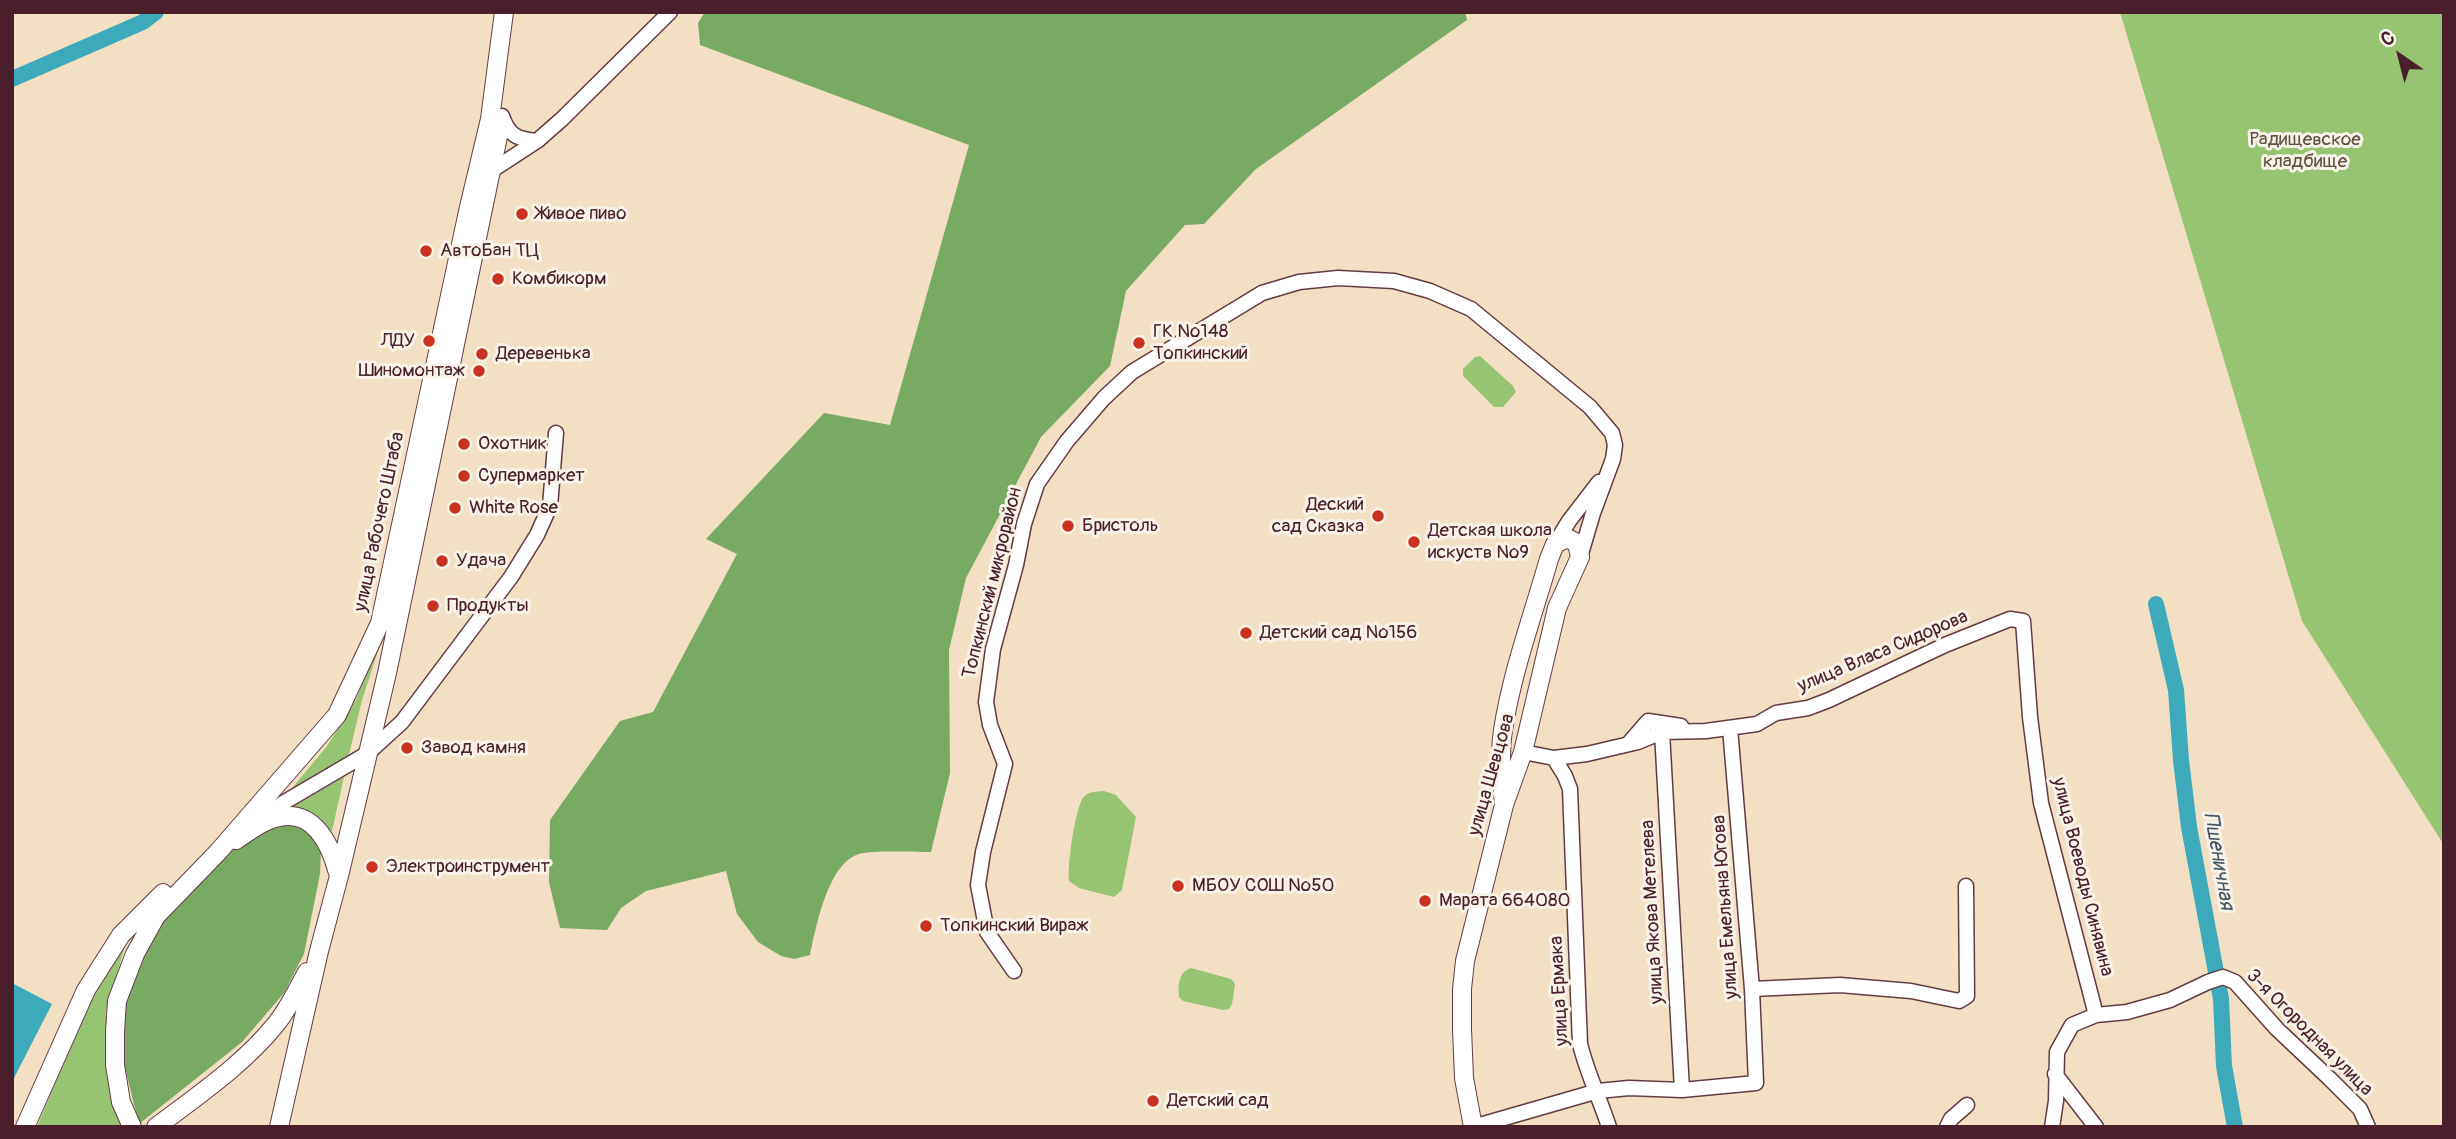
<!DOCTYPE html>
<html>
<head>
<meta charset="utf-8">
<style>
	body { margin:0 }
	#map { position:relative; width:2456px; height:1139px; overflow:hidden; background:#f3dfc3; font-family:Pangolin,sans-serif }
	canvas { display:block }
	.frame { position:absolute; inset:0; border:14px solid #4a1f2b; pointer-events:none }
	.north { position:absolute; left:2365px; top:21px; width:70px; height:70px; -webkit-text-stroke:5px #f7f3e8; paint-order:stroke; rotate:325deg; font-size:19px; font-weight:700; line-height:28px; text-align:center; color:#4a1f2b }
	.north::after { content:''; display:block; margin:auto; width:24px; height:32px; background:#4a1f2b; clip-path:polygon(50% 0,100% 100%,50% 72%,0 100%) }
</style>
</head>
<body>
<div id="map">
<canvas width="2456" height="1139"></canvas>
<div class="frame"></div>
<div class="north">С</div>
</div>
<script>
const context = document.querySelector('canvas').getContext('2d');
context.lineJoin = 'round';
function fillPath(path, color) { context.fillStyle = color; context.fill(path, 'evenodd'); }
function trace(path, color, width, dash) { context.strokeStyle = color; context.lineWidth = width; context.lineCap = dash ? 'butt' : 'round'; context.setLineDash(dash || []); context.stroke(path); }
function drawText(font, color, halo, rows, align = 'center') {
  context.font = font + ' Pangolin,sans-serif'; context.lineWidth = 6; context.setLineDash([]); context.textBaseline = 'middle'; context.strokeStyle = halo; context.fillStyle = color; for (const [text, x, y, turn = 0] of rows) {
    context.save(); context.translate(x, y); context.rotate((+turn || 0) * Math.PI / 180); context.textAlign = isNaN(turn) ? turn : align; if (halo) context.strokeText(text, 0, 0); context.fillText(text, 0, 0); context.restore();
  }
}
fillPath(new Path2D(`
	M2120,12H2444V845L2302,621Z
	M1480,356L1513,386L1516,392L1503,407H1494L1463,376V369L1475,357Z
	M399,587L362,700L348,759L288,793L327,746L356,700Z
	M344,777L332,831L318,819L295,806Z
	M1104,791L1116,795L1136,817L1122,890L1114,897L1079,888L1069,881C1067,867 1075,809 1083,798C1088,791 1096,792 1104,791Z
	M119,942L126,943L106,1011L107,1078L125,1127H37L82,1019Z
	M1191,968L1231,979L1235,984L1232,1004L1229,1009L1223,1010L1183,1001L1179,997C1178,986 1178,972 1191,968Z`), '#97c472');
fillPath(new Path2D(`
	M705,12H1465L1467,20L1256,169L1204,224L1185,225L1126,291L1110,366L1041,437L966,578L949,650L950,773L931,852C915,852 872,850 859,854C828,863 816,927 810,955L794,959L781,956L758,942L737,914L726,871L646,891L621,908L607,930L560,928L549,882L550,820L620,721L653,712L737,554L706,539L824,413L890,425L969,145L700,45L698,23Z
	M289,819L309,830L321,849L320,874L304,954L284,993L242,1042L139,1124L120,1048L121,989L149,933L235,844Z`), '#79aa64');
fillPath(new Path2D(`
	M12,983L52,1004L12,1082Z`), '#3daabc');
trace(new Path2D(`
	M12,79L143,22L156,12
	M2156,604L2176,690L2181,760L2189,827L2221,999L2224,1066L2235,1127`), '#3daabc', 16);
const minor = new Path2D(`
	M502,116C509,136 517,139 537,141
	M488,173L537,141L562,119L670,12
	M1555,544L1569,521L1599,482
	M1662,732L1682,1090
	M1628,744L1648,721L1681,726
	M1523,752L1554,758L1565,776L1570,789L1580,1044C1587,1073 1600,1099 1609,1127
	M1554,758L1587,754L1638,742L1662,732L1706,731L1757,724L1776,713L1808,708L1829,700L1945,645L2010,619L2023,621L2030,717L2041,803L2096,1015
	M260,820L283,803L368,753L402,722L511,577L537,535L550,506L556,433
	M1014,971L987,932L978,885L983,852L1005,764L990,725L986,702L993,649L1016,565L1024,524L1037,484L1067,441L1104,398L1132,372L1262,293L1299,282L1338,278L1394,281L1430,291L1471,309L1590,407L1612,433L1615,445L1613,459L1593,513L1580,557
	M1752,989L1840,985L1911,991L1959,1001L1967,996L1966,886
	M2055,1074L2096,1127
	M1473,1127L1598,1091L1629,1088L1682,1090L1756,1083L1752,989L1730,728
	M1947,1127L1951,1119L1967,1105
	M2052,1127L2056,1101L2057,1052L2072,1025L2096,1015L2127,1012L2170,1000L2208,982L2223,977L2235,982L2277,1029L2330,1079L2360,1109L2368,1127`);
const major = new Path2D(`
	M236,840C248,832 262,821 275,818C313,807 330,843 338,873
	M25,1127L86,990L121,935L163,893
	M132,1127L121,1102L115,1065V1032L117,1001L135,954L156,916L218,852L337,715L380,623L469,207L490,119L504,12
	M156,1127C197,1096 244,1064 276,1024C289,1008 297,990 307,972
	M279,1127L319,951L339,876L387,673L501,122
	M1473,1127L1464,1078L1462,1029V989L1465,961L1504,805L1523,752L1557,608L1580,557L1577,543L1567,538L1555,544L1549,559C1533,615 1512,672 1503,730C1499,755 1502,780 1504,805`);
trace(minor, '#633c42', 17);
trace(major, '#633c42', 20);
trace(minor, '#fff', 14);
trace(major, '#fff', 18);
for (const [x, y, r, color] of [
	[522,214,7,"#c8321e"],
	[426,251,7,"#c8321e"],
	[498,279,7,"#c8321e"],
	[429,341,7,"#c8321e"],
	[1139,343,7,"#c8321e"],
	[482,354,7,"#c8321e"],
	[479,371,7,"#c8321e"],
	[464,444,7,"#c8321e"],
	[464,476,7,"#c8321e"],
	[455,508,7,"#c8321e"],
	[1378,516,7,"#c8321e"],
	[1068,526,7,"#c8321e"],
	[1414,542,7,"#c8321e"],
	[442,561,7,"#c8321e"],
	[433,606,7,"#c8321e"],
	[1246,633,7,"#c8321e"],
	[407,748,7,"#c8321e"],
	[372,867,7,"#c8321e"],
	[1178,886,7,"#c8321e"],
	[1425,901,7,"#c8321e"],
	[926,926,7,"#c8321e"],
	[1153,1101,7,"#c8321e"]
]) { const dot = new Path2D(); dot.arc(x, y, r, 0, 2 * Math.PI); context.fillStyle = color; context.fill(dot); trace(dot, '#f7f3e8', 2.5); }
drawText('19px', '#615140', '#f7f3e8', [
	["Радищевское",2305,140],
	["кладбище",2305,162]
]);
drawText('19px', '#4a1f2b', '#f7f3e8', [
	["Живое пиво",536,214],
	["АвтоБан ТЦ",440,251],
	["Комбикорм",512,279],
	["ГК №148",1153,332],
	["Топкинский",1153,354],
	["ЛДУ",415,341,"right"],
	["Деревенька",496,354],
	["Шиномонтаж",465,371,"right"],
	["Охотник",478,444],
	["Супермаркет",478,476],
	["Деский",1364,505,"right"],
	["сад Сказка",1364,527,"right"],
	["White Rose",469,508],
	["Бристоль",1082,526],
	["Детская школа",1428,531],
	["искуств №9",1428,553],
	["Удача",456,561],
	["Продукты",447,606],
	["Детский сад №156",1260,633],
	["Завод камня",421,748],
	["Электроинструмент",386,867],
	["МБОУ СОШ №50",1192,886],
	["Марата 664080",1439,901],
	["Топкинский Вираж",940,926],
	["Детский сад",1167,1101]
], 'left');
drawText('19px', '#4a1f2b', '#f7f3e8', [
	["улица Рабочего Штаба",380,522,-78],
	["Топкинский микрорайон",993,583,-76],
	["улица Власа Сидорова",1883,652,-23],
	["улица Шевцова",1492,775,-74],
	["улица Воеводы Синявина",2082,877,76],
	["улица Емельяна Югова",1726,907,-94],
	["улица Якова Метелева",1653,912,-93],
	["улица Ермака",1560,991,-93],
	["3-я Огородная улица",2309,1033,45]
]);
drawText('italic 21px', '#455765', '#f7f3e8', [
	["Пшеничная",2218,861,80]
]);
</script>
</body>
</html>
